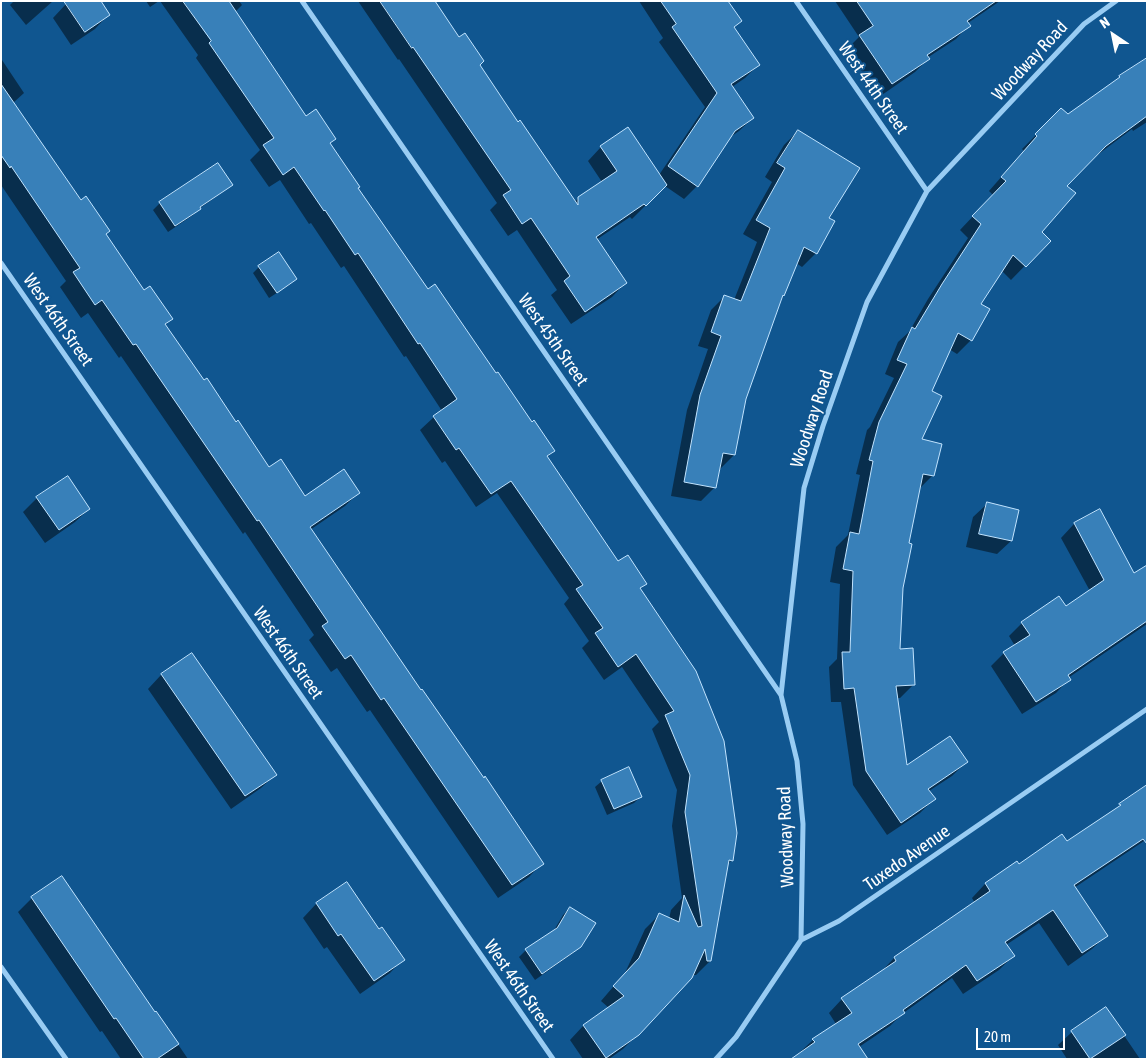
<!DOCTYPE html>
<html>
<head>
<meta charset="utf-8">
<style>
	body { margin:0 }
	#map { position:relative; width:1148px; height:1060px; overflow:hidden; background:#105690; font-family:"Asap Condensed",sans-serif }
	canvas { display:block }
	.frame { position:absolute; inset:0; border:2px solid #fff; pointer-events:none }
	.north { position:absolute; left:1088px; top:10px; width:50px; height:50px; -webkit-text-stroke:4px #105690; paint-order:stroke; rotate:326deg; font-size:14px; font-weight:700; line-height:20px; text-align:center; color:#fff }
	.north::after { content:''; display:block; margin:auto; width:18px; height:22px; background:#fff; clip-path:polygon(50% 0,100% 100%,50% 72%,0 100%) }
	.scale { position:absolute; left:976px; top:1028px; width:89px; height:22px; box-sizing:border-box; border:2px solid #fff; border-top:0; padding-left:6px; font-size:15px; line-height:18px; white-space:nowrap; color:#fff; -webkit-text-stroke:4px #105690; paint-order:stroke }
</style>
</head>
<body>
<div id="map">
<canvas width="1148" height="1060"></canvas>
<div class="frame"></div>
<div class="north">N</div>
<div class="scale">20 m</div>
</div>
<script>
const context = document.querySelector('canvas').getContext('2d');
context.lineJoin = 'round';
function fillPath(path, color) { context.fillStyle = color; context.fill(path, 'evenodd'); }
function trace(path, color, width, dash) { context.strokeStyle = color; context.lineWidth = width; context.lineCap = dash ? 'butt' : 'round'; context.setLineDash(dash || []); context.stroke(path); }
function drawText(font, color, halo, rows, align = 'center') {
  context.font = font + ' "Asap Condensed",sans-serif'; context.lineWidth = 4; context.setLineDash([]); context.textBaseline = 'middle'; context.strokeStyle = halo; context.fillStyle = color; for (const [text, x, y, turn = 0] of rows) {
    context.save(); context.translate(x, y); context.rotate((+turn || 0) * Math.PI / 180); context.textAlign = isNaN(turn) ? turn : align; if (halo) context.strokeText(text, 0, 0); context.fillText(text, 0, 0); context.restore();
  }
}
fillPath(new Path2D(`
	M14,1H53L26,25L10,5Z
	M146,1H159L150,7Z
	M160,1H239L242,5L235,12L306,118L335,139L329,144L357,188L427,291L495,375L554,451L547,457L618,563L645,583L640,589L732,860L727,865L710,961L696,975H692L638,1034L623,1049L609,1059H583L570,1040L583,1026L609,1008L601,1001L625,973L645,929L659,915L669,919L671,910L682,898L672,826L677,790L652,729L659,722L622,667L604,680L582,648L589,641L564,604L569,598L497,493L476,507L445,461L442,463L420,430L434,417L442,411L406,356L404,357L344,266L341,268L311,223L309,224L280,180L269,187L250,160L260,150L196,58L198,55Z
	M358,1H434L518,123L574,202L579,198L602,182L588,161L601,147L659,175L705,107L659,42L663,38L639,1H727L740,21L733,28L758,65L745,78L732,87L753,118L739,131L729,138L697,186L684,199L665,186L632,219L630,217L596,240L625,283L612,297L571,324L551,295L557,290L517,230L508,236L490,210L497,203L399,59L398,60Z
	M835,1H1000L968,23L969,25L956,39L927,58L928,59L915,72L879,97L847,49L859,37Z
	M66,4L108,15L95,29L71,45L53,18Z
	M1147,59V122L1133,131L1132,129L1092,159L1066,186L1040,232L1049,241L1011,280L1001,270L979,304L971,340L957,354L949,349L930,392L920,440L932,476L918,490L908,544L902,588L899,650L914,684L900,698H896L906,767L966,762L952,776L929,791L934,799L920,813L887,835L853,785L841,702H831L829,667L837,659L840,584L830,582L836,547L848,535L860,475L856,474L867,430L870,427L894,378L885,374L898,342L909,332L928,299L968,238L960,230L993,195L989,191L1024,151L1022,149L1061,110L1068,116Z
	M2,60L24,93L13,103L105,234L144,292L171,319L165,325L203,382L236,423L269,468L305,497L358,493L345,506L310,530L421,691L542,863L529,877L498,898L370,710L367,712L337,668L331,672L309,640L314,635L245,532L243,534L121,356L119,358L88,313L81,318L60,287L66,281L1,185Z
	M798,131L827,218L816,253L802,267L796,263L783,295L780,298L745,399L734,455L720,469L719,468L715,487L701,501L671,496L687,410L708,349L698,346L711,310L724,297L734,300L757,242L743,234L772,182L765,177L784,145Z
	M231,185L224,191L200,208L193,215L168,232L153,210L160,203Z
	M259,267L296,279L289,285L269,298L253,273Z
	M37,498L89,509L75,522L45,543L23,512Z
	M987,504L1011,541L997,554L966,547L973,517Z
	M1100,511L1133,575L1147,566V624L1068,678L1069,679L1056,693L1022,714L991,666L1004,653L1015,646L1009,636L1022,623L1065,608L1090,591L1061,538L1074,524Z
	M192,655L275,775L261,788L231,809L148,689L161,675Z
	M602,781L640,797L634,803L607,815L595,787Z
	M1147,787V839L1074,888L1106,936L1092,949L1068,966L1039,923L1006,945L1013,956L999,970L963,994L952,978L902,1014L890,1026L859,1047L799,1053L813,1040L836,1024L829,1013L842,999L881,972L894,958L975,903L972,898L985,884L1017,863L1018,866L1067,843L1113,812L1120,805Z
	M62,878L155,1013L156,1012L188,1059H121L102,1031L100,1032L18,912L32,898Z
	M346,884L378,931L403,959L390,973L360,994L327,947L324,949L303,918L316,904Z
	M570,908L580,946L573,953L535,980L519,957L526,950L553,932L563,915Z
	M1106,1009L1140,1059H1067L1058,1045L1072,1032Z`), '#0007');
const building = new Path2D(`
	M64,1H101L110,15L85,32Z
	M183,1H229L306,116L316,109L336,139L330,143L360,187L358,188L428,289L435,284L496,373L498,372L532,422L534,420L555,451L547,456L618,561L628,555L647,584L640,588L696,671L724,741L737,833L733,861L729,860L711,961H707L705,949L692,978L639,1035L606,1058L583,1025L624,996L613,986L639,958L659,913L679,922L684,895L698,927L702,926L685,812L690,775L665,715L674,711L636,654L618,667L595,633L603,628L576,589L583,585L511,481L491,494L459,448L456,450L433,416L457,399L420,343L418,344L358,253L355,255L325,210L324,211L294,167L283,175L263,145L274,138L209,43L211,41Z
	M380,1H435L459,37L465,33L484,61L480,65L518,122L520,120L578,205V197L617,171L600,146L628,127L667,185L646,206L644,204L596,237L627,283L585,312L564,281L570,276L531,218L522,224L503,195L511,190L413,47L412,48Z
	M661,1H728L742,21L734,27L760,65L731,84L754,118L735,131L698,187L668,166L717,93L672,27L676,24Z
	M857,1H996L967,21L971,26L927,55L930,59L892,84L859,35L873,26Z
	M1147,58V116L1106,146L1067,186L1076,193L1042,232L1051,241L1026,267L1013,255L981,304L990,309L972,341L958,333L932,391L942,396L922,439L942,444L934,476L923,474L909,543L912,544L903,588L900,649L913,648L915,685L896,686L907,765L950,736L968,762L928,789L936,799L901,823L866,771L854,688L844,689L842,652H850L853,571L843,569L850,532L859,534L873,461L869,460L879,422L907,364L897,360L912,327L915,329L942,284L981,224L972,216L1006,181L1001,177L1037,136L1035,134L1061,108L1068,114L1120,77L1119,76Z
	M1,84L81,200L86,196L110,231L106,234L144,290L150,286L173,319L165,324L204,380L207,378L236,422L238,420L269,467L281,459L305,496L344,469L360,493L310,527L421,690L422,689L484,778L485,776L544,864L512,885L384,698L381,700L351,655L345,659L322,626L328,622L259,520L257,521L136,344L133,345L102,300L95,305L73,272L80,268L11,166L10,168L1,155Z
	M798,130L860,168L829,218L835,221L817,254L804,247L784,296L783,295L746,399L735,455L723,453L716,488L684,482L700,395L721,336L711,332L724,295L741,301L770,228L756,220L785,168L777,163Z
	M218,163L233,185L200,207L201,209L175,226L159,202Z
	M279,252L297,279L277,293L258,266Z
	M68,476L90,509L59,530L36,497Z
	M987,502L1019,510L1012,541L979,534Z
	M1100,509L1134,573L1147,565V621L1068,675L1071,680L1036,702L1003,652L1030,635L1021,622L1059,596L1066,606L1104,580L1074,523Z
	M192,653L277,775L245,796L161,674Z
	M629,767L642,797L614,809L601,780Z
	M1147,785V844L1143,839L1074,885L1108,936L1082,953L1053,910L1005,942L1015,956L977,981L966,965L903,1010L905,1013L858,1044L868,1059H791L815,1042L812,1039L852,1013L841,998L896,961L894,957L990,891L985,883L1017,861L1019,864L1062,834L1067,841L1121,805L1119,804Z
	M62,876L155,1012L156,1011L179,1044L157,1059H144L116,1018L114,1019L31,897Z
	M347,882L379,929L382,927L405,960L374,981L341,934L338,936L316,903Z
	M570,907L596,923L581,947L542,974L525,949L557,928Z
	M1106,1007L1126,1035L1090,1059L1071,1031Z`);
fillPath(building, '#3880b9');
trace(building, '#c1e3fe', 1);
trace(new Path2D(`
	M302,1L781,695
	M796,1L927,191
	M1,263L553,1059
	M801,940L803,824L797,761L781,695L804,488L823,426L867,302L927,191L1084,24L1116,1
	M1,967L66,1059
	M716,1059L736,1037L801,940L839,921L1147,709`), '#99ccf3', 5);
drawText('18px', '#fff', '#105690', [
	["Woodway Road",1030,61,-47],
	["West 44th Street",873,88,55],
	["West 46th Street",58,320,55],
	["West 45th Street",553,340,55],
	["Woodway Road",812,419,-72],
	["West 46th Street",288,653,55],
	["Woodway Road",786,837,-92],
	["Tuxedo Avenue",907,858,-35],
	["West 46th Street",519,986,55]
]);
</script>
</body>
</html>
